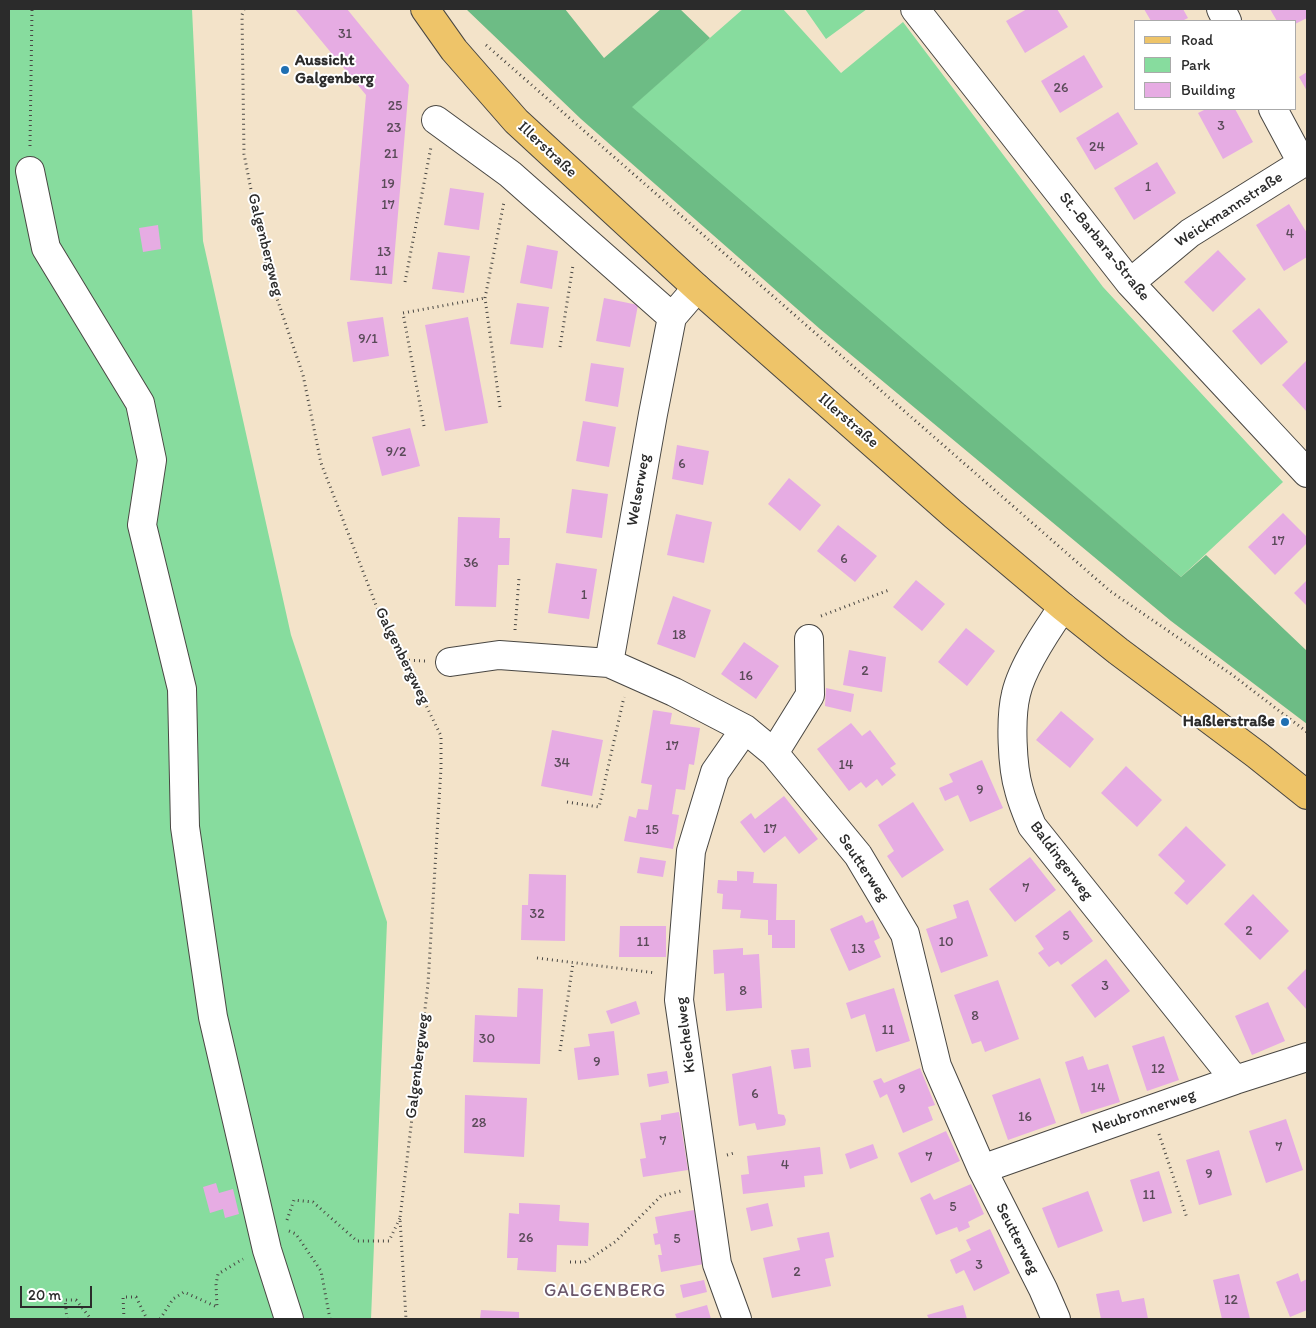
<!DOCTYPE html>
<html>
<head>
<meta charset="utf-8">
<style>
	body { margin:0 }
	#map { position:relative; width:1316px; height:1328px; overflow:hidden; background:#f3e3c9; font-family:Itim,sans-serif }
	canvas { display:block }
	.frame { position:absolute; inset:0; border:10px solid #2b2b2b; pointer-events:none }
	.legend { position:absolute; left:1134px; top:20px; width:162px; height:90px; box-sizing:border-box; background:#fff; border:1px solid #aaa; margin:0; padding:6px 9px; list-style:none; font-size:15px; color:#2b2b2b }
	.legend li { display:flex; align-items:center; gap:10px; height:25px }
	.legend b { width:25px; border:1px solid #aaa }
	.scale { position:absolute; left:20px; top:1286px; width:72px; height:22px; box-sizing:border-box; border:2px solid #2b2b2b; border-top:0; padding-left:6px; font-size:15px; line-height:18px; white-space:nowrap; color:#2b2b2b; -webkit-text-stroke:4px #fff; paint-order:stroke }
</style>
</head>
<body>
<div id="map">
<canvas width="1316" height="1328"></canvas>
<div class="frame"></div>
<ul class="legend">
<li><b style="height:6px;background:#eec469"></b>Road</li>
<li><b style="height:14px;background:#87dc9e"></b>Park</li>
<li><b style="height:14px;background:#e6ace3"></b>Building</li>
</ul>
<div class="scale">20 m</div>
</div>
<script>
const context = document.querySelector('canvas').getContext('2d');
context.lineJoin = 'round';
function fillPath(path, color) { context.fillStyle = color; context.fill(path, 'evenodd'); }
function trace(path, color, width, dash) { context.strokeStyle = color; context.lineWidth = width; context.lineCap = dash ? 'butt' : 'round'; context.setLineDash(dash || []); context.stroke(path); }
function drawText(font, color, halo, rows, align = 'center') {
  context.font = font + ' Itim,sans-serif'; context.lineWidth = 4; context.setLineDash([]); context.textBaseline = 'middle'; context.strokeStyle = halo; context.fillStyle = color; for (const [text, x, y, turn = 0] of rows) {
    context.save(); context.translate(x, y); context.rotate((+turn || 0) * Math.PI / 180); context.textAlign = isNaN(turn) ? turn : align; if (halo) context.strokeText(text, 0, 0); context.fillText(text, 0, 0); context.restore();
  }
}
fillPath(new Path2D(`
	M9,9H192L203,241L291,635L387,922L371,1319H9Z
	M743,9H783L841,73L903,22L1103,287L1283,482L1181,577L737,200L631,107Z
	M805,9H867L826,39Z`), '#87dc9e');
fillPath(new Path2D(`
	M466,9H565L604,58L661,9H680L710,38L632,107L1181,577L1206,555L1307,651V724L1171,621L820,329L581,119Z`), '#6dbc85');
fillPath(new Path2D(`
	M295,9H347L409,85L392,284L350,280L366,95Z
	M1027,9H1057L1068,27L1025,53L1006,21Z
	M1144,9H1183L1188,18L1182,21H1151Z
	M1270,9H1307V18L1295,24V21H1277Z
	M1084,55L1103,87L1060,113L1041,81Z
	M1307,72V91L1299,77Z
	M1206,109H1235L1253,142L1223,159L1198,113Z
	M1118,112L1138,144L1095,170L1076,138Z
	M1157,162L1176,193L1134,220L1114,188Z
	M450,188L484,193L479,230L444,225Z
	M1289,204L1307,233V257L1284,271L1256,225Z
	M158,225L161,249L143,252L139,228Z
	M527,245L558,251L552,289L520,283Z
	M1218,250L1246,279L1213,312L1184,282Z
	M438,252L470,256L464,293L432,289Z
	M604,298L638,305L630,347L596,341Z
	M517,303L549,307L543,348L510,344Z
	M1259,308L1288,342L1261,365L1232,331Z
	M383,317L389,356L353,362L347,322Z
	M468,317L488,423L445,431L425,325Z
	M1307,360V412L1282,385Z
	M591,363L624,368L618,407L585,401Z
	M583,421L616,427L609,467L576,461Z
	M410,428L420,466L382,476L372,437Z
	M677,445L709,451L703,485L672,479Z
	M789,478L821,505L800,531L768,504Z
	M572,489L608,494L602,538L566,533Z
	M1283,513L1307,537V543L1275,575L1248,547Z
	M676,514L712,522L704,563L667,555Z
	M458,517L500,518L499,538H510L509,565H498L496,607L455,606Z
	M838,525L877,556L855,582L817,551Z
	M556,563L597,569L589,619L548,613Z
	M916,580L945,604L922,631L893,607Z
	M1307,580V606L1294,593Z
	M673,596L711,610L695,658L657,644Z
	M966,628L995,651L967,686L938,662Z
	M744,642L779,666L756,699L721,674Z
	M849,650L886,657L882,692L843,685Z
	M826,688L854,694L851,712L825,706Z
	M653,710L672,713L670,724L700,728L694,765L689,764L685,790L676,789L672,814L679,815L673,849L624,841L629,816L636,818L638,809L648,810L652,785L641,783Z
	M1061,711L1094,739L1070,768L1036,740Z
	M851,723L862,736L870,730L896,764L890,768L896,775L882,786L877,779L866,788L861,782L849,791L817,749Z
	M552,730L603,740L592,796L541,786Z
	M982,760L1003,808L970,822L958,795L945,801L939,788L953,782L949,774Z
	M1126,766L1162,800L1137,827L1101,793Z
	M784,796L818,839L799,854L785,836L764,853L740,822L751,813L755,819Z
	M913,802L944,850L902,878L887,856L894,851L878,825Z
	M1186,826L1226,865L1187,905L1174,893L1185,881L1158,855Z
	M640,857L666,861L663,877L637,873Z
	M1030,857L1056,890L1015,922L989,889Z
	M737,871L754,872L753,883L777,884L776,920H795V948H772V935H768V920L740,918L741,910L722,909L723,894L717,893L718,880L737,881Z
	M529,874L566,875L565,941L521,940L522,905H528Z
	M1253,894L1289,931L1260,960L1224,924Z
	M968,900L988,956L941,973L926,929L957,918L953,905Z
	M1070,910L1093,941L1061,965L1058,961L1049,967L1038,953L1044,949L1035,936Z
	M862,915L866,923L873,920L880,938L874,941L881,957L849,971L830,929Z
	M620,926H666V957H619Z
	M743,948V955L759,954L762,1008L726,1011L724,973L714,974L713,950Z
	M1106,959L1130,991L1095,1018L1071,985Z
	M1307,968V1010L1287,988Z
	M998,980L1019,1039L985,1052L981,1041L972,1044L954,995Z
	M518,988L543,989L540,1064L473,1062L475,1015L517,1017Z
	M894,988L910,1041L876,1052L865,1014L851,1019L846,1003Z
	M636,1001L640,1014L611,1024L606,1011Z
	M1268,1002L1285,1041L1252,1055L1235,1016Z
	M614,1031L619,1075L578,1080L574,1048L590,1046L588,1034Z
	M1164,1036L1179,1080L1147,1091L1132,1046Z
	M809,1048L811,1067L794,1069L791,1050Z
	M1083,1056L1088,1070L1108,1064L1120,1102L1081,1114L1065,1062Z
	M771,1066L778,1114L784,1115L786,1120L785,1125L782,1126L757,1130L755,1123L739,1126L732,1074Z
	M920,1068L935,1105L928,1107L933,1120L903,1133L887,1094L880,1098L873,1081L881,1078L884,1083Z
	M667,1071L669,1083L649,1087L647,1074Z
	M1040,1078L1056,1123L1008,1140L992,1095Z
	M465,1095L527,1098L524,1157L464,1153Z
	M679,1112L688,1170L643,1177L640,1159L646,1158L640,1123L661,1120V1115Z
	M1286,1119L1303,1170L1266,1183L1249,1131Z
	M946,1131L960,1161L911,1183L898,1153Z
	M873,1144L878,1158L850,1169L845,1154Z
	M820,1147L823,1174L804,1176L805,1187L743,1194L741,1175L749,1174L747,1156Z
	M1219,1150L1232,1195L1199,1205L1186,1160Z
	M1159,1171L1172,1213L1143,1222L1130,1180Z
	M216,1183L219,1193L233,1189L239,1214L225,1218L223,1209L210,1213L203,1187Z
	M971,1184L984,1214L968,1222L970,1227L959,1232L957,1227L936,1235L920,1198L930,1193L934,1200Z
	M1088,1191L1103,1231L1058,1248L1042,1208Z
	M519,1203L560,1205L559,1221L589,1223L588,1246L557,1245L556,1272L517,1270L518,1258H507L509,1213L519,1214Z
	M768,1203L773,1226L751,1231L746,1208Z
	M694,1210L704,1264L661,1272L658,1255H662L660,1244L655,1245L653,1234L658,1233L655,1217Z
	M990,1229L1010,1273L974,1291L964,1270L956,1274L950,1260L971,1250L966,1240Z
	M829,1232L834,1257L825,1259L831,1286L772,1298L763,1258L800,1250L797,1238Z
	M1298,1273L1301,1282L1307,1279V1310L1290,1317L1276,1282Z
	M1239,1274L1250,1319H1222L1213,1280Z
	M704,1280L707,1292L683,1298L680,1285Z
	M1119,1290L1122,1302L1144,1298L1148,1319H1101L1096,1294Z
	M707,1305L711,1319H677L675,1314Z
	M963,1305L967,1319H929L927,1315Z
	M481,1310L519,1312V1319H480Z`), '#e6ace3');
const minor = new Path2D(`
	M915,9L1130,283L1307,473
	M1221,9L1227,21
	M1273,109L1302,163
	M436,120L510,174L672,317
	M30,171L46,248L140,403L152,460L142,525L182,689L185,827L213,1017L267,1250L289,1319
	M1130,283L1190,233L1307,160
	M1063,607C1047,630 1022,667 1016,694C1010,718 1012,767 1019,790C1022,802 1027,814 1032,826L1235,1080
	M450,662L499,655L609,663L674,692L745,729L774,753L858,855L905,934L937,1066L982,1169L1043,1289L1056,1319
	M609,663L653,414L672,317L697,288
	M774,753L810,695L809,639
	M982,1169L1235,1080L1307,1057
	M737,1319L717,1264L679,1000L691,851L715,772L745,729`);
const major = new Path2D(`
	M425,9L454,50L516,121L697,288L954,515L1063,607L1118,651L1257,755L1307,795`);
trace(minor, '#494743', 30);
trace(major, '#494743', 30);
trace(new Path2D(`
	M244,9L242,15L244,154L266,266L303,375L321,463L381,618L404,660L441,736V768L428,984L400,1218L406,1319
	M486,45L1110,591L1231,674L1307,732
	M30,146L32,9
	M405,282L431,147
	M560,347L573,265
	M500,407L485,298L504,202
	M424,426L403,313L485,298
	M821,616L889,590
	M515,630L519,578
	M404,660L426,661
	M567,802L599,807L624,697
	M537,958L656,973
	M560,1051L573,963
	M1159,1134L1187,1218
	M727,1155L734,1153
	M287,1220L294,1200L313,1202L357,1241H389L400,1218
	M289,1231L296,1234L321,1271L330,1319
	M570,1262H585L615,1242L661,1196L681,1191
	M67,1319L65,1300H76L91,1319
	M124,1319L123,1297H136L147,1319
	M160,1319L173,1299L184,1292L217,1307L216,1284L218,1274L243,1259`), '#494743', 3, [1, 4]);
trace(minor, '#fff', 28);
trace(major, '#eec469', 28);
for (const [x, y, r, color] of [
	[285,70,5,"#1f6fb2"],
	[1285,722,5,"#1f6fb2"]
]) { const dot = new Path2D(); dot.arc(x, y, r, 0, 2 * Math.PI); context.fillStyle = color; context.fill(dot); trace(dot, '#fff', 2); }
drawText('14px', '#5a4b59', null, [
	["31",345,34],
	["26",1061,88],
	["25",395,106],
	["3",1221,126],
	["23",394,128],
	["24",1097,147],
	["21",391,154],
	["19",388,184],
	["1",1148,187],
	["17",388,205],
	["4",1290,234],
	["13",384,252],
	["11",381,271],
	["9/1",368,339],
	["9/2",396,452],
	["6",682,464],
	["17",1278,541],
	["6",844,559],
	["36",471,563],
	["1",584,595],
	["18",679,635],
	["2",865,671],
	["16",746,676],
	["17",672,746],
	["34",562,763],
	["14",846,765],
	["9",980,790],
	["17",770,829],
	["15",652,830],
	["7",1026,888],
	["32",537,914],
	["2",1249,931],
	["5",1066,936],
	["11",643,942],
	["10",946,942],
	["13",858,949],
	["3",1105,986],
	["8",743,991],
	["8",975,1016],
	["11",888,1030],
	["30",487,1039],
	["9",597,1062],
	["12",1158,1069],
	["14",1098,1088],
	["9",902,1089],
	["6",755,1094],
	["16",1025,1117],
	["28",479,1123],
	["7",663,1141],
	["7",1279,1147],
	["7",929,1157],
	["4",785,1165],
	["9",1209,1174],
	["11",1149,1195],
	["5",953,1207],
	["26",526,1238],
	["5",677,1239],
	["3",979,1265],
	["2",797,1272],
	["12",1231,1300]
]);
drawText('bold 16px', '#2b2b2b', '#fff', [
	["Aussicht",295,61],
	["Galgenberg",295,79],
	["Haßlerstraße",1275,722,"right"]
], 'left');
drawText('16px', '#2b2b2b', '#fff', [
	["Illerstraße",547,150,43],
	["Weickmannstraße",1229,210,-33],
	["Galgenbergweg",265,245,76],
	["St.-Barbara-Straße",1104,247,51],
	["Illerstraße",848,421,41],
	["Welserweg",639,490,-80],
	["Galgenbergweg",402,656,64],
	["Baldingerweg",1061,861,53],
	["Seutterweg",863,868,56],
	["Kiechelweg",686,1035,-97],
	["Galgenbergweg",418,1066,-83],
	["Neubronnerweg",1144,1112,-19],
	["Seutterweg",1017,1239,63]
]);
context.letterSpacing = '1px';
drawText('18px', '#6c586b', '#fff', [
	["GALGENBERG",605,1291]
]);
context.letterSpacing = '0px';
</script>
</body>
</html>
